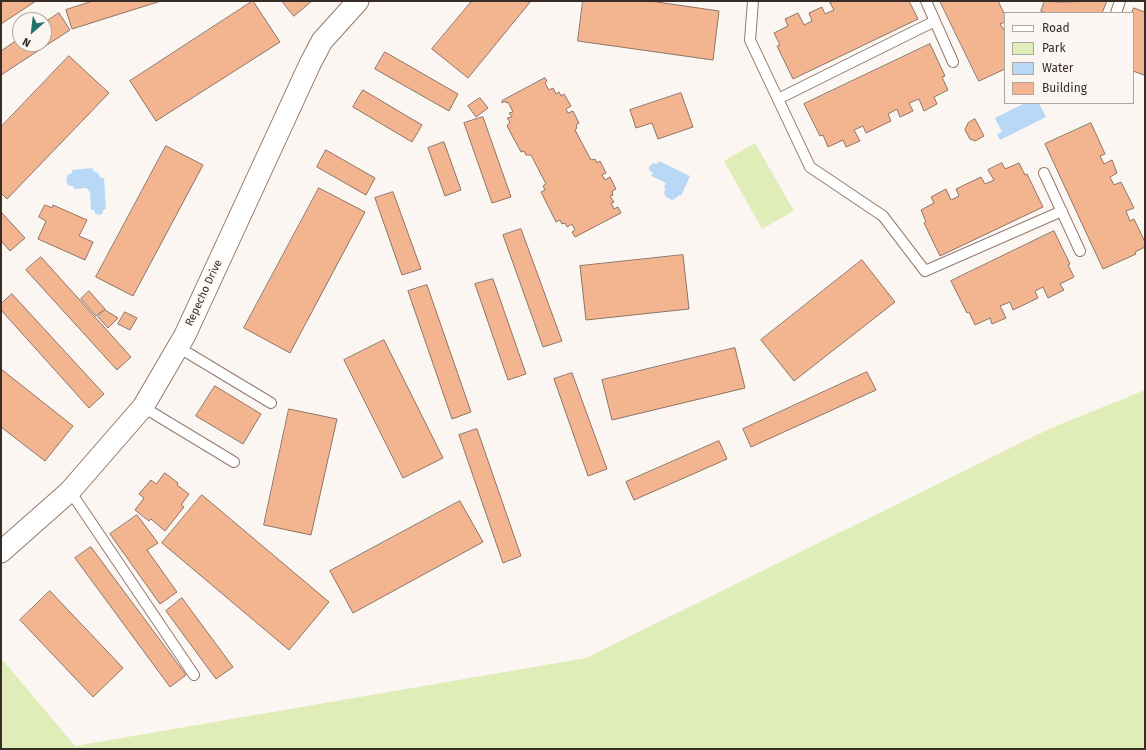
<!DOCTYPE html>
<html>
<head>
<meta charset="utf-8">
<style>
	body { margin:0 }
	#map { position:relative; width:1146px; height:750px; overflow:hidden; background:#fcf6f3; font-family:"Fira Sans",sans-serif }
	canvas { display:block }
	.frame { position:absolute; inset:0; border:2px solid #372d26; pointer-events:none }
	.legend { position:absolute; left:1004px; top:12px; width:130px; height:92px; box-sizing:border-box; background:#fcf6f3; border:1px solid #ada6a1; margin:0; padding:5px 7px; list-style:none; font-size:12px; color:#372d26 }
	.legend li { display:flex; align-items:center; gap:8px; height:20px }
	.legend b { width:20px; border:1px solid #ada6a1 }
	.north { position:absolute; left:12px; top:12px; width:40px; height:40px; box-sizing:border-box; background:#fcf6f3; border:1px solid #ada6a1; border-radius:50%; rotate:208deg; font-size:11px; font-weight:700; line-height:16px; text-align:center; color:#372d26 }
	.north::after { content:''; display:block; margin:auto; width:14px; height:18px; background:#246f6f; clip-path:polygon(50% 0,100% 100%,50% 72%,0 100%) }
</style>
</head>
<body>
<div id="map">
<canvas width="1146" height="750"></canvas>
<div class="frame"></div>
<ul class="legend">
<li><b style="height:5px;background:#fff"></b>Road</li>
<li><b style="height:11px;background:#e1edb8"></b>Park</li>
<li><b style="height:11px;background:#b8d8f5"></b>Water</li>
<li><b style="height:11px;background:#f3b590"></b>Building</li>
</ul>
<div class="north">N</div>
</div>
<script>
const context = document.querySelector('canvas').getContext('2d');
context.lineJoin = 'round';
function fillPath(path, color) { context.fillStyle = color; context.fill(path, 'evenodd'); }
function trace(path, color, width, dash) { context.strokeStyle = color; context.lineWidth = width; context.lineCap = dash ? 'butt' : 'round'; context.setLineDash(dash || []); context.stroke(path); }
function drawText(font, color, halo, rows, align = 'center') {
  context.font = font + ' "Fira Sans",sans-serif'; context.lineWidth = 3.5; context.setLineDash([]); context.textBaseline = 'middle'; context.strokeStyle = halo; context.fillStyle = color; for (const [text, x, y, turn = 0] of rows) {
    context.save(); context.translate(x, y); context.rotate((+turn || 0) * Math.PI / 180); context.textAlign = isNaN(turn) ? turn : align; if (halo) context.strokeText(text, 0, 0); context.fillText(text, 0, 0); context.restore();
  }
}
fillPath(new Path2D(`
	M755,143L794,211L762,229L724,161Z
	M1145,390V749H1V658L75,746L586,658L1051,428Z`), '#e1edb8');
fillPath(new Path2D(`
	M1025,103H1039L1046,117L1000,140L997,134L1002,132L995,118Z
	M659,161L690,176L681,196L679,195L676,198L672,200L666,197L664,193L665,188L664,187L666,183L651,176L653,173L649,170V167L653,163L657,164Z
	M93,168V171L98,173L101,178H104L106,209H104L102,214L99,215L95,213L94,210H91L90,192L86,188L74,189V187L68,185C65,179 66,174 72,173V170Z`), '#b8d8f5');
const building = new Path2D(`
	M4,1H36L1,24V3Z
	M93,1H161L72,29L66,10Z
	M253,1L280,42L156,121L130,81Z
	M282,1H312L294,16Z
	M472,1H531L468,78L432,49Z
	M583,1H650L719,11L713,60L578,41Z
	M834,1H909L918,19L793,79L777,46L780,45L774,33L788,26L785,19L798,13L804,25L812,21L809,13L822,7L825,14L834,10L830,3Z
	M940,1H998L1005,15V22L1000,24L1005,31V69L979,81Z
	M1045,1L1059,2L1107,1L1102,13H1045L1041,11Z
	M1134,8L1145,12V72L1144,75L1133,71V13H1132Z
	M59,13L70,30L1,75V51L20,38V44H44V23Z
	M930,44L945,76L942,77L948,90L934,97L937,104L924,111L919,99L909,103L913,111L900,117L897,109L888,114L891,121L866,133L863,126L854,130L860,141L846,147L843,140L828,147L823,135L820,136L804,104Z
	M385,52L458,94L449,111L375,69Z
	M69,56L109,93L7,199L1,193V127Z
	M545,78L547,81L545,83L549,90L553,88L556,94L559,92L561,96L564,94L571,106L566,109L568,113L573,111L579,123L576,125L577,128L575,130L591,160L595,159L597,163L600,161L606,173L602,175L605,180L610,177L616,189L612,191L613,195L610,196L614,202L611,203L614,209L618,207L621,213L575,237L572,232L575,230L572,224L567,227L565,223L562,224L560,220L556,222L541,192L545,190L543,186L546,184L531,155H526L524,151L521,152L507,126L510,122L507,118L512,117L509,113L513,112L508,102L506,103L505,101L502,103V101Z
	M363,90L422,125L412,142L353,107Z
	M681,93L693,127L658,139L652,123L636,128L630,110Z
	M480,98L488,108L476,117L468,106Z
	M483,117L511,197L492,203L464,123Z
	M975,119L984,136L975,141L970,139L965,130L968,123Z
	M1091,123L1105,154L1100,156L1104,164L1112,160L1117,173L1110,177L1114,185L1121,182L1134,208L1126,211L1130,221L1134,219L1145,242V247L1135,252L1136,254L1103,269L1045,144Z
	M444,142L461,190L445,196L428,148Z
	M166,146L203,165L133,296L96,277Z
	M326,150L375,178L366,195L317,167Z
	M1002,163L1005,169L1019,163L1025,175L1027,174L1043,207L940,256L924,223L926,222L921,210L934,203L931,197L946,189L951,200L959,196L956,189L981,177L985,184L994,180L988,170Z
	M319,188L365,212L290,353L244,328Z
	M393,192L421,269L402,275L375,198Z
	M45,205L52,208L53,205L87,220L79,236L93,242L85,260L38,239L46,221L39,217Z
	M1,212L25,238L10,251L1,241Z
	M521,229L562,341L543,347L503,235Z
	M1054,231L1070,264L1068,265L1074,277L1060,284L1064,290L1048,298L1043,287L1035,291L1038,298L1013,310L1010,302L1000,306L1006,318L992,324L990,318L975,325L969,312L967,313L951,281Z
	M683,255L689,309L586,320L580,266Z
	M41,257L131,357L117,370L26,270Z
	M862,260L895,302L794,381L761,340Z
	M493,279L526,374L508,380L475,284Z
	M427,285L471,412L452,419L408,291Z
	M89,291L105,309L96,316L81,299Z
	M12,294L104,394L89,408L1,310V304Z
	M105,310L118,318L108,328L98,317Z
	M125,312L137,318L130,330L118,324Z
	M384,340L443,458L403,478L344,360Z
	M735,348L745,388L612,420L602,380Z
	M1,369L73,426L45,461L1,427Z
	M867,372L876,390L751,447L743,429Z
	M572,373L607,469L588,476L554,379Z
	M215,386L261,414L243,444L196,416Z
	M289,409L337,419L311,535L264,525Z
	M477,429L521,556L503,563L459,435Z
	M719,441L727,459L634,500L626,482Z
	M165,473L178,483L177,485L189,494L181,505L184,507L165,531L151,519L149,521L135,510L144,498L139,494L151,480L156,484Z
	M202,495L329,602L289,650L162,543Z
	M460,501L483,542L353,613L330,571Z
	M137,515L158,543L147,550L177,592L160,604L110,534Z
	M91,547L186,675L170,687L75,558Z
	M50,591L123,668L93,697L20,620Z
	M182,598L233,667L216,679L166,611Z`);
fillPath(building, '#f3b590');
trace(building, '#8d7465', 1);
const service = new Path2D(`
	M753,1L750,40L810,167L883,216L925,271L1062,211
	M926,1L953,62
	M1116,13L1120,1
	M778,99L935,21
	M1044,173L1080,251
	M178,347L271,403
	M143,407L234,462
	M70,491L194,675`);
const minor = new Path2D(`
	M1,552L70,491L143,407L185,335L310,64L322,41L358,1`);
trace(service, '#93796b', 12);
trace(minor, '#93796b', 23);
trace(service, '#fff', 10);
trace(minor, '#fff', 21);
drawText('11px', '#372d26', '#fcf6f3', [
	["Repecho Drive",204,293,-65]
]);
</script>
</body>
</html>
